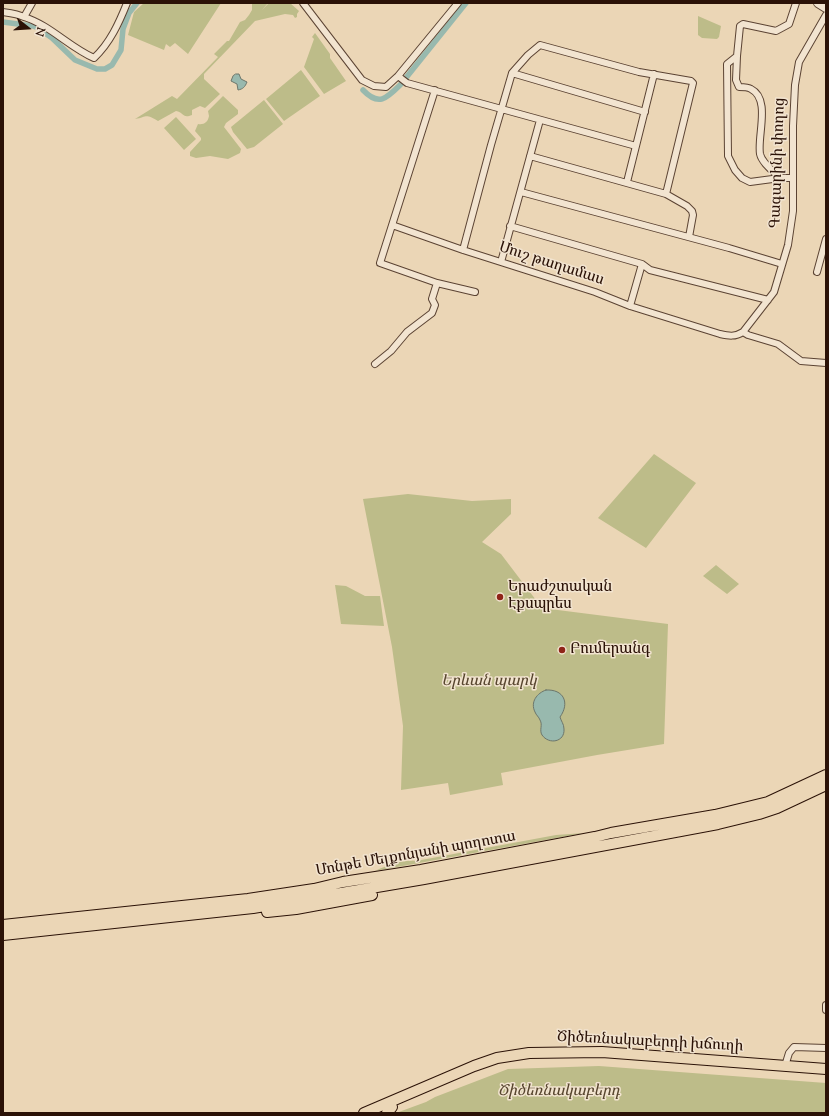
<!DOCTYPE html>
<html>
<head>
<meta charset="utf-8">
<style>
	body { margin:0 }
	#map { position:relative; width:829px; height:1116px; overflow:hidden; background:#ebd6b6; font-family:"Sorts Mill Goudy",serif }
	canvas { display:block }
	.frame { position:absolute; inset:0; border:4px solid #2b1207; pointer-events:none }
	.north { position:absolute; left:8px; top:8px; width:40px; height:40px; -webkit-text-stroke:3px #f2e4d0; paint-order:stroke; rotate:107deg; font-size:11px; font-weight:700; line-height:16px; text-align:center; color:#2b1207 }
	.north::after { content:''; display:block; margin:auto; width:14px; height:18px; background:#2b1207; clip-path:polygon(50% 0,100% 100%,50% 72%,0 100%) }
</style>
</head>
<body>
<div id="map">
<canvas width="829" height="1116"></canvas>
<div class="frame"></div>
<div class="north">N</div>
</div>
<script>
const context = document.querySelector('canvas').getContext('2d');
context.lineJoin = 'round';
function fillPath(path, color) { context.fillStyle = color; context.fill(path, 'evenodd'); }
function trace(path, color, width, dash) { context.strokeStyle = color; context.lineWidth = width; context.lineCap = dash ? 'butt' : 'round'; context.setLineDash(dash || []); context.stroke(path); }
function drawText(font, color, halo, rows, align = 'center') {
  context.font = font + ' "Sorts Mill Goudy","Noto Serif Armenian",serif'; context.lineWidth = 3; context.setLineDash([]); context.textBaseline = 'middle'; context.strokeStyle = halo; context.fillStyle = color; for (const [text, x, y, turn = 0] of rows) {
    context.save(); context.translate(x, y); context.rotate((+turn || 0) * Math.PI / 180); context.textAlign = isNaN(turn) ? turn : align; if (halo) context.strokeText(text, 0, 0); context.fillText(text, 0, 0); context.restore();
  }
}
fillPath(new Path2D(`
	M144,3H221L188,54L175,43L170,47L166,44L164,50L128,35L134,12Z
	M252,3H268L262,10L269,3H290L299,11L297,14V17L295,18L293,15L285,14L255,21L204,74V79L220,94L205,108L200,106L194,109L191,106L194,109L192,110V115C182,119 184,112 176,111L158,121C145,113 147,117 135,119L172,96L177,99L218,57L214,54L227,41H229L240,22L245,20L249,15L252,10Z
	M698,16L721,26L719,37L717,39L702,38L698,35Z
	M315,33L330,54V58L346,81L324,94L304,67L314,39L312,37Z
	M301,70L320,96L284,121L266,99Z
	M223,96L238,110V114L226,123L224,127L241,149L240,153L228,159L210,156L196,158L190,156V152L201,140V138L195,131L198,124C204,125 208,122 209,116L208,111Z
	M264,100L283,124L254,147L247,149L233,132L231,127Z
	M176,117L196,139L184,150L164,128Z
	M654,454L696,483L646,548L598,518Z
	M408,494L472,501L511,499V514L482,542L501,554L542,608L668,624L664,744L597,755L501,773L503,785L450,795L448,783L401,790L403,726L392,647L363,499Z
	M716,565L739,584L727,594L703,576Z
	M335,585L346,586L365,596H380L384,626L341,624Z
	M584,833L375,871C389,865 400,860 416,861L556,835Z
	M599,1066L826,1083V1113H396L426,1102L435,1097L508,1069Z`), '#bdbc89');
const water = new Path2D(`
	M236,74H239L241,79L247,82C245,87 243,89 238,90L237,84L231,81L233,76Z
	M546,690C564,689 570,703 560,717C561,721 564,724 564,729C565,742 549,745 542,735C539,730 543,725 540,720C539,717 536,715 535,712C530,702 537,693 546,690Z`);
fillPath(water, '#98b9ae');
trace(water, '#6c766b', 1);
trace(new Path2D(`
	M3,22L33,26L38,28L52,38L75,60L97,69H105L112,65L121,50L123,29L129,13L137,3
	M363,90C379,107 387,98 401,84L466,3`), '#98b9ae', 5.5);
const minor = new Path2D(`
	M303,3L362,80L374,86L386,87L398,76L458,3
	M3,12C10,13 18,14 24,17C50,25 69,47 94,58C110,43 119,23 127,3
	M24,17L32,3
	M737,56L736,80L739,87C742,87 748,87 751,89C771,99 757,136 760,154C762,163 773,171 780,178
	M512,73L645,112
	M398,76L407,83L636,146
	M530,156L666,194L687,206L692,211L693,215L689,237
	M793,178H780L750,182L742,178L735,170L728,156L727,64L737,56L740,26L743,24L776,31L789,24L796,3
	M627,182L654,74
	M521,192L729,248L782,264
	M392,225L463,250L595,292L630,306L720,334C729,336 735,337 743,332L774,292L788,245L793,211V126L795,85L799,62L826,15
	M510,226L642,264L650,270L768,300
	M463,250L491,145L512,73L528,55L540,45L639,72L691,81L693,83L666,194
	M501,262L540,120
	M817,272L826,239
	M437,283L475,292
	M630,306L642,264
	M743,332L748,335L778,344L801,361L826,363
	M375,364L391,351L407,332L432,313L435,305L432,299L437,283L380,263L435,90
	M826,1005V1010
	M785,1066L789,1053L794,1047L826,1048`);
const tertiary = new Path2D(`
	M818,3L826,8`);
const primary = new Path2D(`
	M267,912L296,909L372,895
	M3,925L248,899L314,889L343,882L421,870L595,837L611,833L715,815L768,802L826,775
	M3,935L253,908L424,879L718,824L759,814L777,808L826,785
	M364,1113L474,1066L497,1058L529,1053L602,1052L826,1069
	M387,1113L392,1107`);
trace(minor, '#5b4333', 8);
trace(tertiary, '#5b4333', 10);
trace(primary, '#2b1207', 12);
trace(minor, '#f2e4d0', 6);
trace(tertiary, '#f2e4d0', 8);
trace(primary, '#ebd6b6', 10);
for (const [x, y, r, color] of [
	[500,597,4,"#8f2418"],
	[562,650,4,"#8f2418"]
]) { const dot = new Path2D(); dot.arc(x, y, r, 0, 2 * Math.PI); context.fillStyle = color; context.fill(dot); trace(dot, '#f2e4d0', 1.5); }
drawText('15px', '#2b1207', '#f2e4d0', [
	["Գագարինի փողոց",779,163,-88],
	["Մուշ թաղամաս",551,265,18],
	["Մոնթե Մելքոնյանի պողոտա",416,855,-10],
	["Ծիծեռնակաբերդի խճուղի",650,1043,3]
]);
drawText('15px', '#2b1207', '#f2e4d0', [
	["Երաժշտական",508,588],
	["Էքսպրես",508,605],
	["Բումերանգ",570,650]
], 'left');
drawText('italic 15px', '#57452e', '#f2e4d0', [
	["Երևան պարկ",489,682],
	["Ծիծեռնակաբերդ",559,1092]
]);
</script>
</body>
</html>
